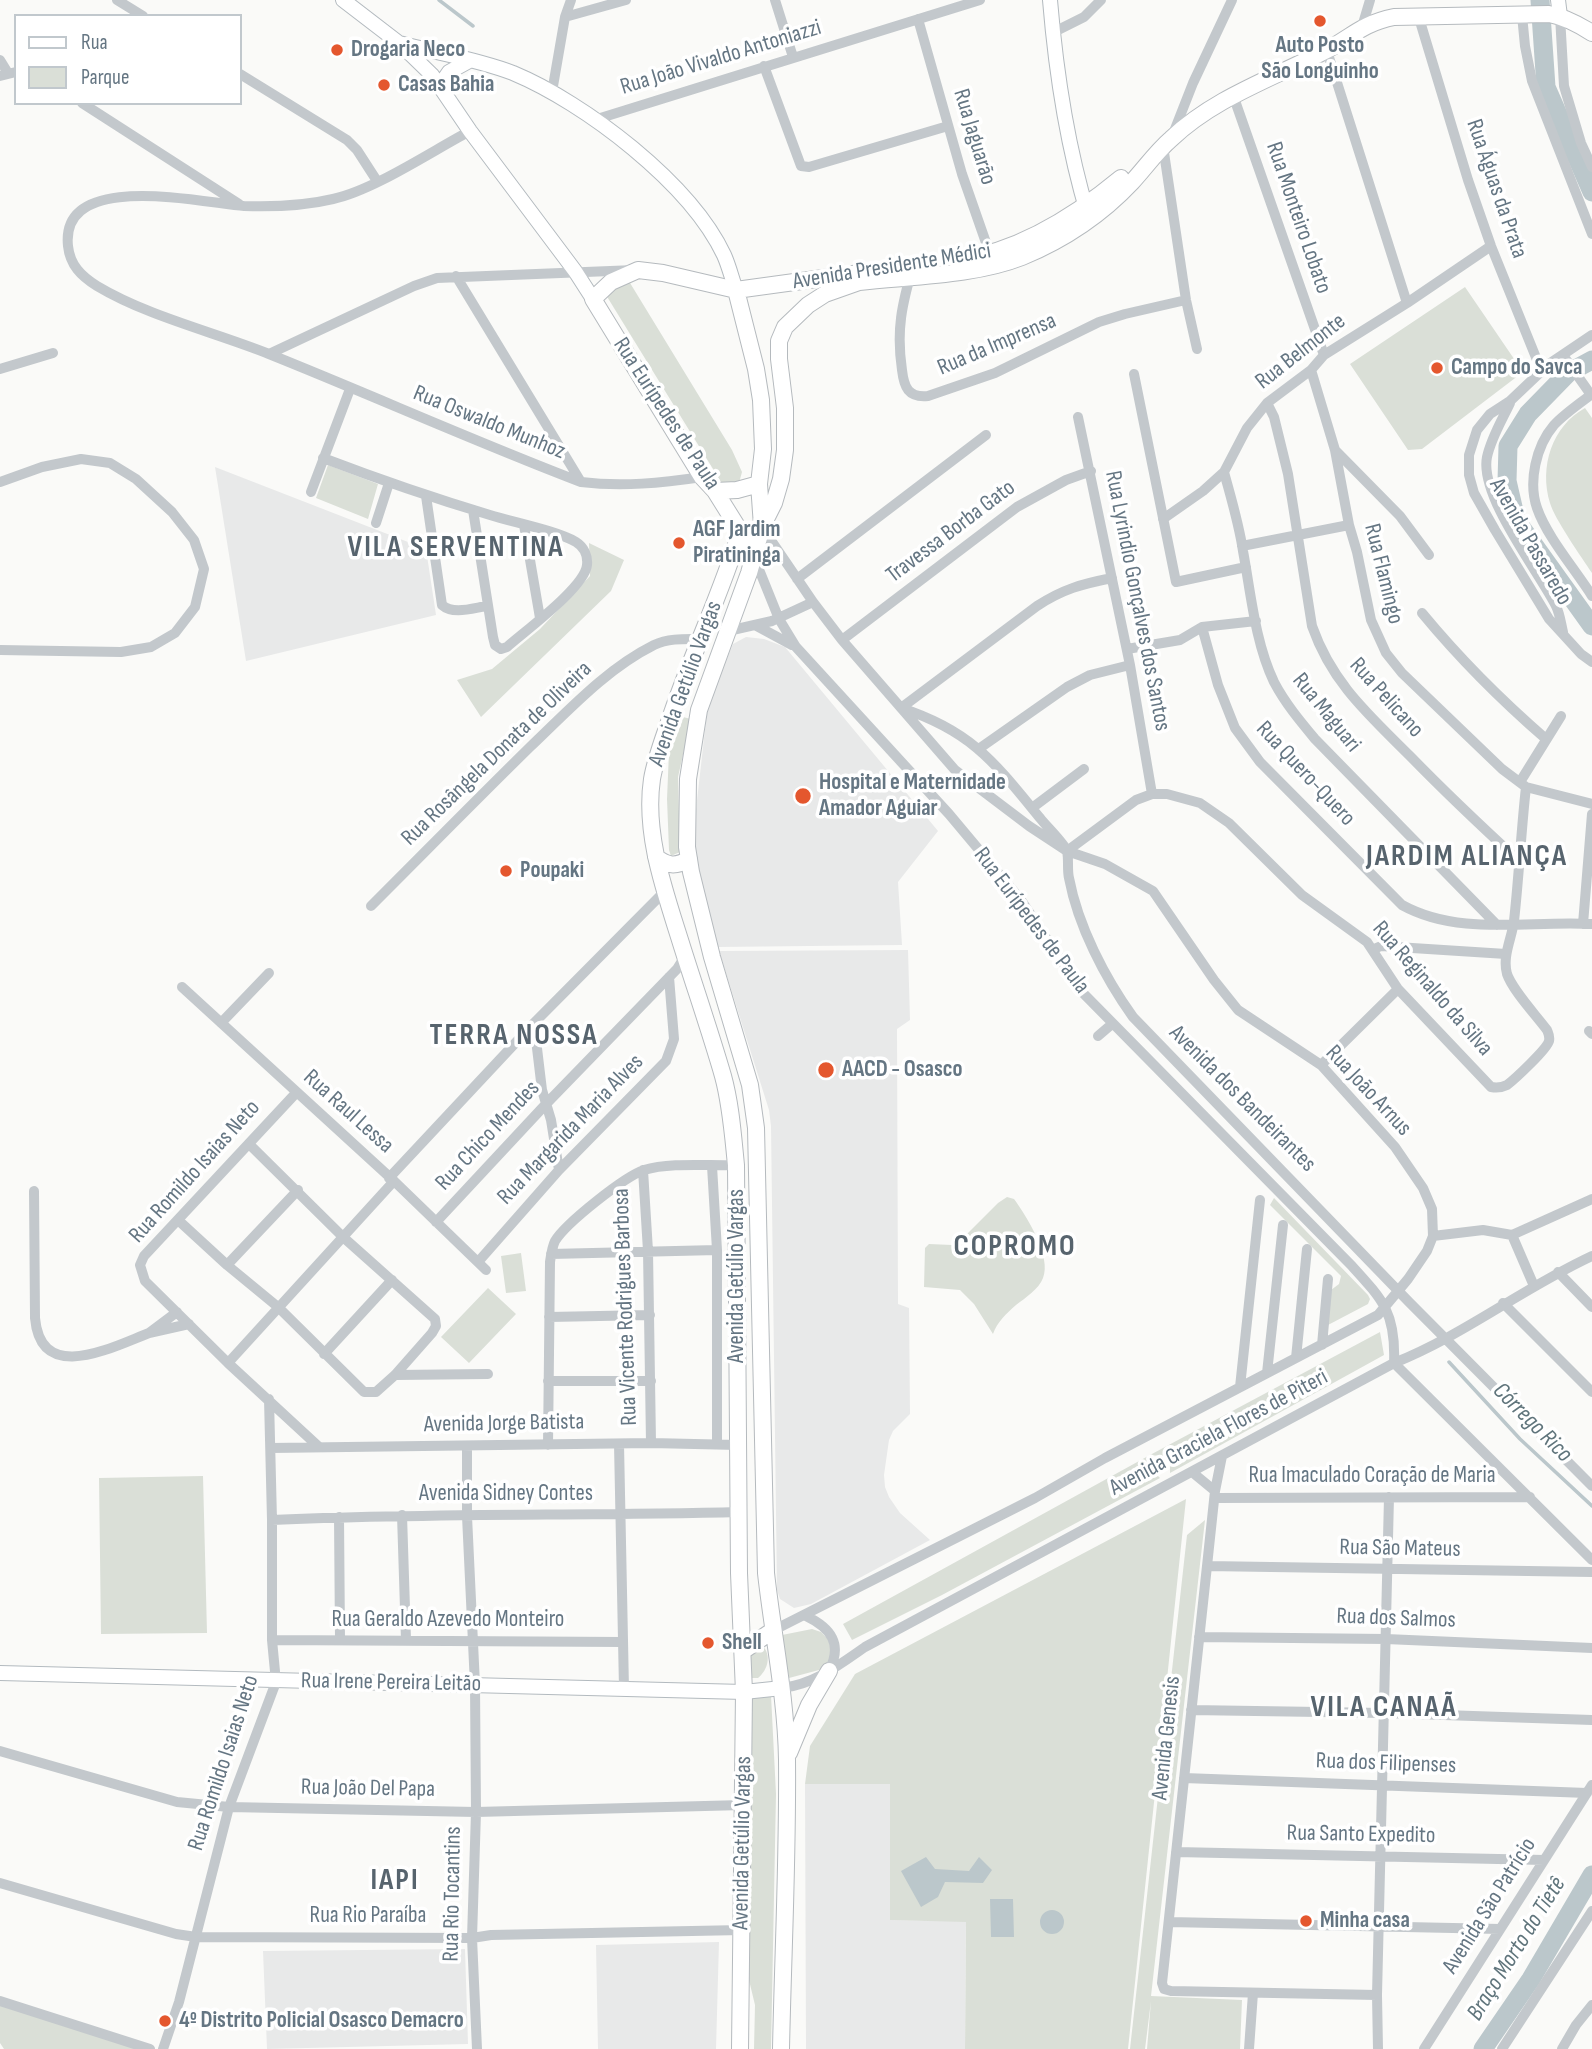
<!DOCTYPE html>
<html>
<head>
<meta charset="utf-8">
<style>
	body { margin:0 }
	#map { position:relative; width:1592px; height:2049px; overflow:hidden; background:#fafaf8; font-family:"Sofia Sans Condensed",sans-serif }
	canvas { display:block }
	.legend { position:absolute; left:14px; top:14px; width:228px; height:91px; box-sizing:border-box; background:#fff; border:2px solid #c1c8cd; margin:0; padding:9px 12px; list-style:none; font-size:21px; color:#657683 }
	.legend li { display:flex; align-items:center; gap:14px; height:35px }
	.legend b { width:35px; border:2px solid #c1c8cd }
</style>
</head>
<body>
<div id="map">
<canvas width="1592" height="2049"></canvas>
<ul class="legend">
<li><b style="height:9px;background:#fff"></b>Rua</li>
<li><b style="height:19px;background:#dadfd7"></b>Parque</li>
</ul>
</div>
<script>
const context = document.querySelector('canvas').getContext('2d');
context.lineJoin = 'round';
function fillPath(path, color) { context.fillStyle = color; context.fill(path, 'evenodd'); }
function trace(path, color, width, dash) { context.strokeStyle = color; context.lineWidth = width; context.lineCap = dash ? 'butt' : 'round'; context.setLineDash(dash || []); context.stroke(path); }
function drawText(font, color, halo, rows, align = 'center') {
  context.font = font + ' "Sofia Sans Condensed",sans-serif'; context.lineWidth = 7; context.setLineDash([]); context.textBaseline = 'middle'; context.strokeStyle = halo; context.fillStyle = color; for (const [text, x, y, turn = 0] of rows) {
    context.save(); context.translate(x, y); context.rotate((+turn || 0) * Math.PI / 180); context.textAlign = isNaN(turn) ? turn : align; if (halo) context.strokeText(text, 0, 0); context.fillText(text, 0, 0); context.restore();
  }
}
fillPath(new Path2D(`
	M215,467L426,549L436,615L246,661Z
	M746,637L764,639L785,647L938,831L898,882L902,945L718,947L699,879L693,836L708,703L733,644Z
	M908,950L910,1020L897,1029L898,1304L909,1308L910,1414L893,1431L889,1440L884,1475L885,1487L889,1497L900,1513L930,1540L811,1604L794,1608L780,1599L777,1590L771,1126L769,1110L719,951Z
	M891,1783L890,1920L966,1921L965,2049H806L805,1784Z
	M719,1942L716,2049H598L596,1945Z
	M465,1949L468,2044L267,2049L263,1951Z`), '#e8e9e9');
fillPath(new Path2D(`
	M627,278L732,450L742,472L739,483L721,482L606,295Z
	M1465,287L1523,372L1422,449L1408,450L1350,364Z
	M1585,408L1592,418V573C1582,558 1554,518 1550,503C1539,467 1552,426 1585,408Z
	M328,465L378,484L368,519L316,498Z
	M589,543L624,560L611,591L481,717L457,680L492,669L540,629L590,576Z
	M683,717L691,719L678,777L680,852L671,856L669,850L667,799L669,752Z
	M1007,1197L1014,1199C1026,1215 1052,1257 1043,1278C1039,1289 1025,1298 1016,1305C1007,1313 997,1322 993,1334L974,1304L960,1290L924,1287L925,1248L929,1244L952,1245L960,1241L998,1203Z
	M1274,1198L1368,1295L1370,1299L1368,1304L1328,1325L1331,1290L1339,1284L1341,1276L1270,1205Z
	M521,1253L526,1291L506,1293L501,1256Z
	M488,1288L516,1314L469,1363L441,1337Z
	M1380,1332L1384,1355L1170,1473V1457L1150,1455V1468L1160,1478L942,1595L852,1640L843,1624L1150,1455Z
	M203,1476L207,1633L101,1634L99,1478Z
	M1186,1499L1128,2049H965L966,1922L890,1920V1784H805L810,1746L855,1674Z
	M1205,1520L1151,1996L1242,2000L1240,2049H1147L1151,2001L1145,2049H1130L1187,1535Z
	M812,1629L821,1632L832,1643L830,1664L819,1670L789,1678L782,1635Z
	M762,1645C772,1655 768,1670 758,1678H752L750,1655Z
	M771,1695L776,1794L771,2049H754L755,2005L748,1976L751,1703L752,1698Z
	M0,2004L137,2049H4L0,2043Z`), '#dadfd7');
fillPath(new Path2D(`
	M926,1857L935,1869L969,1871L979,1857L992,1870L983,1883L945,1882L938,1897L921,1907L901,1871Z
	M990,1899H1013L1014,1937H991Z
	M1040 1922a12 12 0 1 1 24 0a12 12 0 1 1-24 0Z`), '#bbc7cb');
trace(new Path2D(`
	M439,0L473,26
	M1449,1362L1520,1439L1592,1506`), '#bbc7cb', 3.5);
trace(new Path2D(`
	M1540,0L1546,87L1592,192
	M1592,360L1568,373L1528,414L1508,446L1507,481L1516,520L1592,626
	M1483,2049L1531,1979L1592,1875`), '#bbc7cb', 19);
const secondary = new Path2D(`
	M343,0L399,43L432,75L470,131L575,271L593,299
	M1050,0C1056,73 1067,145 1088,215
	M1558,0L1560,16
	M399,43C437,53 477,59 513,73C585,103 690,183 724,255C729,266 732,279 736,290
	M440,85L449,72L469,61
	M0,1673L744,1692L782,1688`);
const primary = new Path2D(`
	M959,260C1020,251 1074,217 1121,178
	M736,290L756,369L761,400L763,449L759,484L762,526
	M715,491L737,490L759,484
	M745,539L715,491L702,477L593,299L611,282L638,270L663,273L736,290L860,273
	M656,857C667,866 676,867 689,859
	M743,1651L772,1631
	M789,1753L809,1705L829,1671
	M740,2049L744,1692L739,1573L736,1165C733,1136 731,1105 723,1076C710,1031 694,985 680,940C664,889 644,833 652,779C656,756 665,735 672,713C693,651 722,592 741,529
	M781,2049C783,1953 788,1856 787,1760C786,1697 773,1636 766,1573L756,1128L750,1085L712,957L691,872L687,847L688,779L699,710L749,573L762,527L774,503L781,479L785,450V408L779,359V341L785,327L808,305L825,294L859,282C911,276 974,276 1022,257C1063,240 1102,214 1132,182C1145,168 1156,152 1171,139C1214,98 1271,79 1323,52C1351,38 1360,24 1394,17L1549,14C1565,17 1578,24 1592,33`);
trace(secondary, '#b3babf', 16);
trace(primary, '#b5babe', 18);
trace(new Path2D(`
	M117,0L143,16
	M775,0L793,57
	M1522,15L1525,46L1532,81L1592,234
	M1560,16L1564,86L1581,143L1592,167
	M565,17L626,0
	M1419,18L1468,180L1491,246L1541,370
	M918,19L962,174L991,257
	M1362,27L1370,0
	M1052,33L1084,17L1101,0
	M1327,51L1407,303
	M0,60L8,73
	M764,66L801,166L809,167L948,126
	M240,74L347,140L357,150L377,181
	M0,76L16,72
	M552,92L565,17L571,0
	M1233,95L1324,355
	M82,103L239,204
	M594,120L980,0
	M470,131C432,151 374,190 333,199C304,206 275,207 244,206C203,203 60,169 68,246C70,265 81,276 97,286C147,316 214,332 269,354C374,396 476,442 581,482C622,487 662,483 702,477
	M1173,134L1193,83L1232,0
	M1163,146L1186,300L1197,349
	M913,266C902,304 896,330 902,370C904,387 908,398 928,396L995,373L1099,322L1125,314L1186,300
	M456,276L581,482
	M1592,335L1549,364L1510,401L1490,414L1477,430L1469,455V475L1474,493L1495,530L1549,619L1581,654L1592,662
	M269,354L414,286L437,278L635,270
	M1563,355L1591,395
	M0,369L53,353
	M1311,370L1335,450L1349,525L1357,552L1371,620L1386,653L1402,673L1502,769L1526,787L1592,804
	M1134,374L1176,582L1246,567
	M1592,394C1580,403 1564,414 1554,425C1536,446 1528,482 1537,508C1547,537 1575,569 1592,596
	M1267,403L1274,417L1288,474L1312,626C1332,683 1368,714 1410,756C1445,792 1481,826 1518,860
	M1510,403C1502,420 1491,438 1487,457C1479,496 1539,572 1556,606C1560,614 1561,624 1563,632
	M1078,417L1130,665L1152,794
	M1335,450L1400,516L1429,555
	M323,458C378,479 433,498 490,515C512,522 558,531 576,542C584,547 588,556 587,565C585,587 525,631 507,647L501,649L495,645L493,637L473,510
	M1224,472C1231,498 1239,524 1243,551C1251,594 1255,642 1274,682C1285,703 1300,721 1315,739L1497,925
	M0,482L42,467L81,459L110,463L136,479L172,512L194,540L204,569L195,607L175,633L151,647L121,652L0,650
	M311,492L350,389
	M426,496L442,605C453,615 473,608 487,606
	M1163,519L1203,491L1224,472L1247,428L1267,403L1311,370L1324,355L1407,303L1491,246
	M376,523L389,483
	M524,525L540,618
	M762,527L813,602L842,640L955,770L1029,826L1067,851L1105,864L1153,891L1214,980L1238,1010L1321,1065L1395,1147L1423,1188L1432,1209L1433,1236L1427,1251L1408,1279L1378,1315L1105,1458L1035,1498L772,1631
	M1242,546L1349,525
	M754,557L779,619L796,647L949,814L1021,900L1082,992L1352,1266C1384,1301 1396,1314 1394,1363L1592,1560
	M797,579L986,435
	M1422,613C1460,659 1501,700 1546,739
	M755,625L792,645
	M1202,627L1218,685L1235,728L1260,762L1402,905C1460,937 1529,920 1592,924
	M728,631L772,621L813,602
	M842,640L1017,507L1066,480L1091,471
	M1127,649L1180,640L1202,627L1256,621
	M901,708C972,731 995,763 1040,818C1046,826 1064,843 1067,851C1069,859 1067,870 1069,878C1078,926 1105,978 1133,1017L1409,1302L1592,1486
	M901,708L1037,606C1063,589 1082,584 1112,578
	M980,748L1067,687L1090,675L1130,665
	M1520,782L1561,716
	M1032,808L1084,769
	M1067,851L1136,800L1152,794H1167L1200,803L1229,823L1302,895L1367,942L1398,989L1491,1087C1497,1088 1501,1088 1507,1085C1515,1079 1547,1049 1549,1041C1550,1036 1549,1035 1547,1030C1536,1015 1513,991 1507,974C1502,956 1512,938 1514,921C1519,876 1521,832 1526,787
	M371,906C424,853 476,800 530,747C568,711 606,669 654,645C669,638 685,639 701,639
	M1583,924L1592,814
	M1374,949L1381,946L1506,954
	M182,987L394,1181L486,1270
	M221,1023L269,973
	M534,1023L542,1090L551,1120L559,1170
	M1589,1031L1592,1034
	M1098,1036L1112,1024
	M1321,1065L1398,989
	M296,1093L144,1256L140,1265L145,1281L228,1363L319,1447
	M712,1166L717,1250V1444
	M643,1170L648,1251L651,1443
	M389,1178L534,1023L665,891
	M34,1191L35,1318C41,1385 112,1347 149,1333
	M178,1220L227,1265L278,1307L364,1392H376L395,1375L432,1333L436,1326L435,1319L343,1237L249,1144
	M436,1222L546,1104L677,969L685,956
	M1512,1235L1534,1286
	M1433,1236L1483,1230L1512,1235L1592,1199
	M551,1254L717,1250
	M478,1262L559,1170L666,1061L674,1039L669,977
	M227,1265L298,1190
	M1558,1272L1592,1307
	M1503,1303L1592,1392
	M177,1312L149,1333L189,1324
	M549,1317L650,1315
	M1322,1345L1328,1279
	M324,1354L392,1280
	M1296,1358L1307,1249
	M228,1363L394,1181
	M1267,1373L1283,1225
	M395,1375L488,1374
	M548,1381H651
	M1240,1387L1260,1200
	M619,1444L624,1689
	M548,1445L550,1262C551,1255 552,1247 555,1241C566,1223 624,1177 644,1170C670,1162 709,1166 736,1165
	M467,1447V1516L475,1685L476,1812L472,1938L477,2049
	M271,1448L651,1443L738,1445
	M1222,1456L1215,1491L1207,1566L1162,1983L1164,1989L1171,1991L1377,1995
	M1192,1472L1215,1491
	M1215,1498L1530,1497
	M402,1515L406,1640
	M339,1517L340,1640
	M272,1520C428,1513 583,1516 739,1512
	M1207,1566L1592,1572
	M806,1616C831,1628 843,1644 829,1671
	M1199,1637L1386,1639L1592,1648
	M272,1640L623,1642
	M782,1688C815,1684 839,1665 865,1647L1394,1363C1464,1335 1523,1288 1592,1256
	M1191,1710L1384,1713L1592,1720
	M0,1751L177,1802L229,1807L476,1812L743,1805
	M1184,1778L1587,1793
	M1176,1852L1544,1860
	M0,1883L176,1934L196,1937L472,1938L491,1935L742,1930
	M1169,1922L1500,1929
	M0,2001L150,2049
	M163,2049L179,2002L229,1807L276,1682L272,1640V1520L269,1399
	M1249,2049L1253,1993
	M1378,2049L1377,1995L1389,1497
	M1424,2049L1592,1785
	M1502,2049L1592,1911
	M1562,2049L1576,2025L1592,2005`), '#c3c8cc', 10);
trace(secondary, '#fff', 14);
trace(primary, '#fff', 16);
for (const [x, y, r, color] of [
	[1320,21,7,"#e4572e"],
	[337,50,7,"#e4572e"],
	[384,85,7,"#e4572e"],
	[1437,368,7,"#e4572e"],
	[679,543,7,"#e4572e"],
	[803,796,9,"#e4572e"],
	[506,871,7,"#e4572e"],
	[826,1070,9,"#e4572e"],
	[708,1643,7,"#e4572e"],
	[1306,1921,7,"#e4572e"],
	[165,2021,7,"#e4572e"]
]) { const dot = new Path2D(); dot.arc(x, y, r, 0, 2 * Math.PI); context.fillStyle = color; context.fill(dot); trace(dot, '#fff', 2.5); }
drawText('bold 23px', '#657683', '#fff', [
	["Auto Posto",1320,46,"center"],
	["São Longuinho",1320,72,"center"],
	["Drogaria Neco",351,50],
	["Casas Bahia",398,85],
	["Campo do Savca",1451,368],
	["AGF Jardim",693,530],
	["Piratininga",693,556],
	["Hospital e Maternidade",819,783],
	["Amador Aguiar",819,809],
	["Poupaki",520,871],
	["AACD - Osasco",842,1070],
	["Shell",722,1643],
	["Minha casa",1320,1921],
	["4º Distrito Policial Osasco Demacro",179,2021]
], 'left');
drawText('23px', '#657683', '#fff', [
	["Rua João Vivaldo Antoniazzi",721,58,-17],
	["Rua Jaguarão",974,137,73],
	["Rua Águas da Prata",1496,189,71],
	["Rua Monteiro Lobato",1298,218,71],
	["Avenida Presidente Médici",892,267,-9],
	["Rua da Imprensa",997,345,-23],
	["Rua Belmonte",1301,352,-38],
	["Rua Eurípedes de Paula",666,414,57],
	["Rua Oswaldo Munhoz",489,423,22],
	["Travessa Borba Gato",951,532,-37],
	["Avenida Passaredo",1530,542,60],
	["Rua Flamingo",1383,574,76],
	["Rua Lyrindio Gonçalves dos Santos",1137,601,79],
	["Avenida Getúlio Vargas",686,684,-70],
	["Rua Pelicano",1386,698,48],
	["Rua Maguari",1326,713,51],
	["Rua Rosângela Donata de Oliveira",497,754,-44],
	["Rua Quero-Quero",1305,774,47],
	["Rua Eurípedes de Paula",1031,921,53],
	["Rua Reginaldo da Silva",1432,989,49],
	["Rua João Arnus",1368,1091,47],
	["Avenida dos Bandeirantes",1242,1099,45],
	["Rua Raul Lessa",348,1112,42],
	["Rua Margarida Maria Alves",571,1130,-46],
	["Rua Chico Mendes",488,1136,-47],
	["Rua Romildo Isaias Neto",195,1172,-48],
	["Avenida Getúlio Vargas",737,1276,-90],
	["Rua Vicente Rodrigues Barbosa",626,1307,-92],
	["Avenida Jorge Batista",504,1424,-1],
	["Avenida Graciela Flores de Piteri",1219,1433,-28],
	["Rua Imaculado Coração de Maria",1372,1476],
	["Avenida Sidney Contes",506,1494],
	["Rua São Mateus",1400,1549,1],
	["Rua dos Salmos",1396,1619,2],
	["Rua Geraldo Azevedo Monteiro",448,1620],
	["Rua Irene Pereira Leitão",391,1683,1],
	["Avenida Genesis",1167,1738,-84],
	["Rua Romildo Isaias Neto",224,1763,-72],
	["Rua dos Filipenses",1386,1764,2],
	["Rua João Del Papa",368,1789,1],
	["Rua Santo Expedito",1361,1835,1],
	["Avenida Getúlio Vargas",743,1843,-89],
	["Rua Rio Tocantins",453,1894,-89],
	["Avenida São Patrício",1490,1906,-58],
	["Rua Rio Paraíba",368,1916]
]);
drawText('italic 24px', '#60757c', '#fff', [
	["Córrego Rico",1532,1423,45],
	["Braço Morto do Tietê",1517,1949,-58]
]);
context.letterSpacing = '2px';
drawText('bold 30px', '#57646e', '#fff', [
	["VILA SERVENTINA",456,548],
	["JARDIM ALIANÇA",1467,857],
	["TERRA NOSSA",514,1036],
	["COPROMO",1015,1247],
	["VILA CANAÃ",1384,1708],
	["IAPI",395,1881]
]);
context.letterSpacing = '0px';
</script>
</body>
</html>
